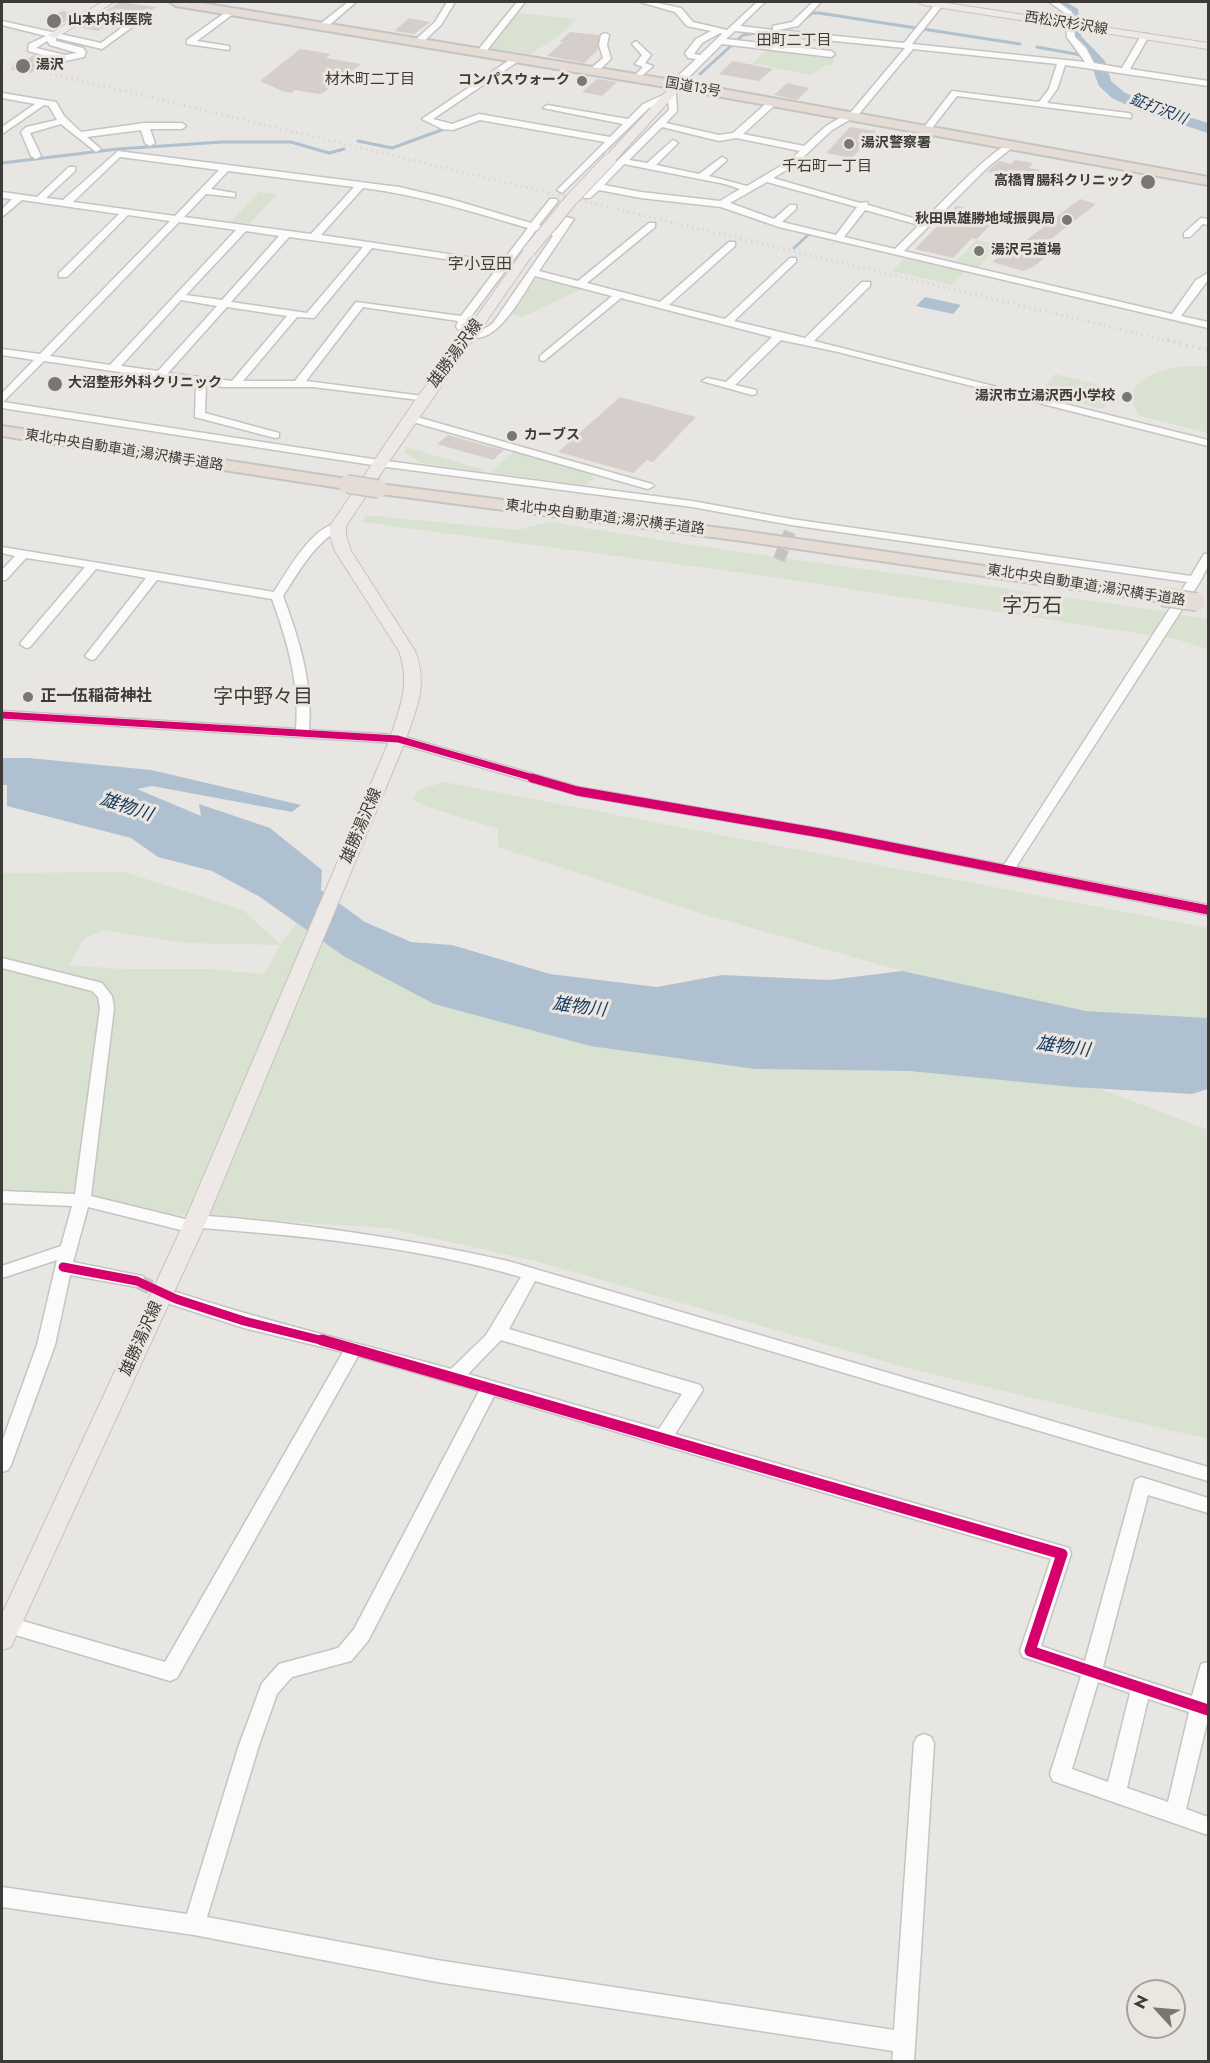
<!DOCTYPE html>
<html>
<head>
<meta charset="utf-8">
<style>
	body { margin:0 }
	#map { position:relative; width:1210px; height:2063px; overflow:hidden; background:#e8e6e3; font-family:Jost,sans-serif }
	canvas { display:block }
	.frame { position:absolute; inset:0; border:3px solid #3d3b38; pointer-events:none }
	.north { position:absolute; left:1126px; top:1979px; width:60px; height:60px; box-sizing:border-box; background:#ebe6e0; border:2px solid #a5a29d; border-radius:50%; rotate:296deg; font-size:16px; font-weight:700; line-height:24px; text-align:center; color:#3d3b38 }
	.north::after { content:''; display:block; margin:auto; width:21px; height:27px; background:#797774; clip-path:polygon(50% 0,100% 100%,50% 72%,0 100%) }
</style>
</head>
<body>
<div id="map">
<canvas width="1210" height="2063"></canvas>
<div class="frame"></div>
<div class="north">N</div>
</div>
<script>
const context = document.querySelector('canvas').getContext('2d');
context.lineJoin = 'round';
function fillPath(path, color) { context.fillStyle = color; context.fill(path, 'evenodd'); }
function trace(path, color, width, dash) { context.strokeStyle = color; context.lineWidth = width; context.lineCap = dash ? 'butt' : 'round'; context.setLineDash(dash || []); context.stroke(path); }
function drawText(font, color, halo, rows, align = 'center') {
  context.font = font + ' Jost,"Noto Sans JP",sans-serif'; context.lineWidth = 6; context.setLineDash([]); context.textBaseline = 'middle'; context.strokeStyle = halo; context.fillStyle = color; for (const [text, x, y, turn = 0] of rows) {
    context.save(); context.translate(x, y); context.rotate((+turn || 0) * Math.PI / 180); context.textAlign = isNaN(turn) ? turn : align; if (halo) context.strokeText(text, 0, 0); context.fillText(text, 0, 0); context.restore();
  }
}
fillPath(new Path2D(`
	M518,13L577,19L556,38L530,54L488,48Z
	M768,49L835,57L832,65H826L811,75L752,63Z
	M259,192L278,194L248,225L230,222Z
	M976,240L999,245L978,267L955,262Z
	M907,256L967,270L952,285L892,271Z
	M534,279L583,288L523,317L509,314Z
	M1185,366H1208V433L1140,416C1115,382 1160,369 1185,366Z
	M1055,374L1118,390L1113,396L1106,397L1110,401L1103,409L1039,393Z
	M406,447L484,470L482,472L422,463L404,453Z
	M513,452L590,473L594,479L584,485L490,472Z
	M365,515L518,530L550,522C769,560 990,583 1208,619V649L1175,639L766,576L362,522Z
	M444,782L1208,928V1018L1086,1011L902,971L703,914L498,847V829L431,808L413,800L418,790Z
	M124,872L243,910L280,944L297,923L345,957L434,1004L590,1046L755,1069L909,1071L1101,1089L1208,1130V1439L915,1370L539,1262L387,1228L181,1215L2,1195V873ZM103,930L187,943L280,945L264,974L207,969H121L69,965L83,940Z`), '#d9e1d1');
fillPath(new Path2D(`
	M925,297L961,305L953,314L916,306Z
	M2,758H29L151,770L301,805L292,812L152,786L137,789L201,816L199,804L270,828L322,870L321,890L365,922L411,942L452,945L550,974L657,987L722,975L830,980L902,971L1086,1011L1208,1018V1089L1192,1094L1073,1087L909,1071L755,1069L590,1046L434,1004L345,957L260,897L212,871L158,857L131,838L7,806V785H2Z`), '#afc0d1');
trace(new Path2D(`
	M798,24L812,13H819L1020,44
	M1037,47L1081,55
	M700,74L743,35L757,33
	M358,141L392,148L447,128
	M2,163L118,149L222,142H291L329,153L344,149
	M794,248L810,233`), '#afc0d1', 3);
fillPath(new Path2D(`
	M1049,2H1066L1078,9L1081,36L1105,61L1111,81L1124,92L1154,106L1208,123V133L1142,112L1112,98L1099,86L1090,62L1067,37L1066,14Z`), '#afc0d1');
fillPath(new Path2D(`
	M120,2L156,7L141,17L126,14L98,31L78,27Z
	M62,11L77,14L63,23L46,20Z
	M409,18L430,22L414,34L394,31Z
	M570,32L599,35L598,50L584,63L547,56L563,42H559Z
	M300,49L331,54L326,58L361,64L323,93L318,94L295,90L291,93L282,91L260,81Z
	M34,55L54,60L31,73L10,69Z
	M733,61L773,69L759,81L719,74Z
	M597,79L617,82L602,96L582,92Z
	M787,83L809,88L797,100L774,95Z
	M850,127L876,131L852,158L826,153Z
	M1015,160L1033,163L1029,168L1040,170L1030,181L987,172L999,161L1011,164Z
	M1080,199L1096,204L1033,253L1046,257L1033,267L1023,271L992,262L1012,247L1016,248Z
	M956,206L999,215L977,239L972,238L953,258L915,249Z
	M620,397L696,417L653,462L647,460L633,473L558,452Z
	M448,435L487,446L504,450L493,460L437,444Z`), '#d6ceca');
trace(new Path2D(`
	M779,560L790,531`), '#c6c4c1', 12, [12, 6]);
trace(new Path2D(`
	M137,1281L170,1296`), '#c6c4c1', 15, [15, 8]);
const minor = new Path2D(`
	M348,2H356L326,28H320V24Z
	M447,2H455L441,25L421,44H415V40L435,22Z
	M517,2H525L484,54H478V50Z
	M640,2H652L681,8L693,22L727,30L757,2H765L740,26L773,30V26L792,22L813,2H821L798,26L778,30L904,43L937,2H945L912,44L1085,62L1067,37L1065,13L1049,2H1058L1072,12L1075,37L1086,48L1094,63L1122,68L1142,34H1148L1149,36L1130,69L1208,81V86L1065,65L1057,89L1047,103L1128,113L1131,114V118L957,96L929,132L926,133L922,130L952,91L1039,102L1049,89L1057,64L913,49L858,115L832,130L795,165L773,178L860,203L867,202L868,205L923,221C938,207 998,142 1013,143V147L988,167L904,251L1172,314L1196,280L1208,273V280L1181,316L1208,322V328L779,227L721,207L641,198L599,190L590,198H584L582,196L590,188L585,185L587,183H595L669,110L668,99L649,108L562,193L557,190L605,142L480,120L453,130L442,129L422,119L517,55L521,58L520,60L433,119L452,124L479,114L610,137L623,124L543,108L547,105L628,119L643,104L672,91L676,94L677,111L666,123L719,135L733,133L770,100H776V104L743,134L804,146L826,126L852,111L905,48L735,31L726,39L831,51L835,54L831,57L722,44L678,88L674,85L679,75L696,59L688,58L685,53L696,39L711,31L687,26L675,12ZM720,33L722,34L700,55L694,54L702,43ZM662,127L719,141L736,138L800,151L789,161L747,186L709,176L725,162L727,160L722,157L699,174L656,165L678,143L673,140L647,163L629,160ZM624,164L725,184L740,189L720,201L641,192L604,185ZM767,182L857,207L836,235L782,222L796,209V205H790L774,219L730,203ZM865,210L919,225L895,249L844,237Z
	M230,9L237,11L197,41L229,46V50L187,44V40Z
	M2,21L101,43L128,23L135,25L102,49L56,38V41L83,48L86,52L84,57L65,61L28,51L29,44L46,36L2,25ZM47,41L50,45L77,53L65,55L36,48Z
	M605,33L609,35L607,45L611,59L596,73H590V69L603,58L599,45L601,35Z
	M636,41L651,55L645,63L653,66L636,81L632,78L643,67L635,64L642,55L632,44Z
	M2,93L56,102L64,116L81,132L144,123H182L186,126L182,129H150L155,143L150,146L145,143L141,130L87,137L101,149L96,152L61,124L30,133L41,156L36,159L31,156L21,132L26,127L57,120L49,106L44,105L2,134V127L35,104L2,98Z
	M118,151L399,187L450,199L531,223L550,199H556L558,201L539,225L556,230L566,217L574,219L539,271L578,281L649,223H655V227L587,283L660,302L729,242H735V246L669,305L725,319L790,258H796V262L734,321L805,338L862,282H870V286L814,341L1208,440V446L838,352L781,340L735,385L756,390V394L752,395L702,381L707,378L726,382L772,337L621,298L544,361L540,360V356L612,296L535,276C521,297 488,364 456,327L458,321L363,307L306,381L423,396L428,399L427,401L313,387H223L206,385L205,413L279,433V437L275,438L195,417L196,383L44,361L3,402L379,460L692,501L791,519L1191,576L1204,554H1208V566L1201,580L1016,867L1208,905V915L826,838L577,795L397,743L2,719V711L296,729C300,684 287,640 272,599L157,580L95,659L91,660L85,656L146,578L96,569L30,647L26,648L20,644L22,641L85,567L26,558L6,580H2V570L15,556L2,553V547L274,592C286,573 316,519 342,524V528C314,543 300,570 283,596C299,639 313,683 309,730L398,735L578,787L826,830L1004,865L1187,582L791,525L692,507L379,466L2,408V393L34,360L2,355V349L40,354L170,221L128,215L67,277H59V273L119,214L22,200L2,217V209L12,199L2,198V192L37,197L69,167H75V171L46,198L63,200ZM120,157L219,170L175,216L73,202ZM228,171L354,187L311,234L184,217L206,194L235,197V193L211,189ZM363,188C420,195 473,212 528,228L502,262L321,235ZM179,222L236,230L110,365L50,356ZM536,230L553,236L493,323C485,330 476,333 466,326L469,319ZM246,231L279,236L222,300L186,295ZM289,237L363,247L307,313L231,302ZM372,248L498,267L461,316L356,302L295,381H243L297,317L314,318ZM181,300L217,306L158,371L121,366ZM227,307L287,316L232,381L168,373Z
	M1201,218L1208,219V225L1203,224L1190,237H1184V233Z
	M410,415L652,484L654,486L648,489L644,488L406,420L405,418Z
	M2,958L102,983L112,996L114,1008L91,1196L189,1220L196,1215C301,1223 405,1238 508,1261L1208,1467V1481L535,1281L509,1329L700,1385L703,1390L675,1434L1069,1548L1071,1554L1041,1646L1085,1661L1135,1480L1141,1477L1208,1498V1513L1148,1495L1103,1667L1192,1696L1201,1664L1208,1662V1719L1186,1809L1208,1817V1835L1053,1781L1050,1774L1081,1676L1023,1657L1020,1651L1051,1559L494,1396L368,1641L351,1661L292,1677L277,1694L259,1745L207,1917L437,1960L894,2030L914,1743L917,1737L924,1734L931,1737L934,1743L914,2062H892L893,2051L437,1982L194,1935L2,1907V1887L187,1914L239,1745L262,1683L279,1664L338,1648L354,1629L479,1391L358,1356L177,1678L170,1681L2,1631V1621L9,1617L165,1662L343,1352L244,1328L170,1304L168,1299L170,1294L176,1292C267,1322 359,1343 451,1369L486,1335L521,1277C418,1247 307,1236 201,1228L199,1231L193,1233L88,1207L73,1262L137,1275L143,1276L145,1281L143,1286L137,1287L70,1275L55,1345L11,1465L8,1470L2,1472V1442L37,1345L57,1260L2,1278V1266L61,1246L72,1206L2,1203V1191L75,1194L100,1008L98,997L92,991L2,968ZM501,1340L682,1394L659,1429L468,1374ZM1098,1682L1130,1693L1108,1782L1072,1769ZM1148,1699L1189,1712L1168,1802L1127,1788Z`);
const major = new Path2D(`
	M102,2H114L57,37L53,38L48,35Z
	M918,2H940L1208,43V49L923,5Z
	M678,82L684,85L682,87L614,162H606V156L674,83Z
	M529,247L535,251C472,343 407,433 346,526V536L351,551L415,651C428,684 417,707 406,739L204,1227L11,1647L2,1650V1614L182,1227L390,739C400,707 411,684 399,651L335,551L330,536V526L418,396L444,363L525,248Z`);
const highway = new Path2D(`
	M170,2H195L678,81L1208,177V185L678,89L176,6Z
	M2,426L347,479L353,480L355,484L353,488L347,489L2,436Z
	M379,484L743,531L1162,592L1168,593L1171,597L1168,601L1162,602L743,541L373,493L370,489L373,485Z`);
trace(minor, '#c6c4c2', 3);
trace(major, '#c5c4c2', 2);
trace(highway, '#c5c4c2', 4);
fillPath(minor, '#fcfbfb');
fillPath(major, '#eee9e6');
fillPath(highway, '#e5dcd6');
trace(new Path2D(`
	M2,62L1173,342`), '#d8d8d6', 3, [1.5, 4]);
trace(new Path2D(`
	M1167,340L1208,350`), '#d8d8d6', 4, [2, 4.5]);
const majorBridge = new Path2D(`
	M529,251L571,200L610,159`);
const highwayBridge = new Path2D(`
	M347,484L379,489
	M1162,597L1197,602`);
trace(majorBridge, '#c5c4c2', 14, []);
trace(highwayBridge, '#c5c4c2', 20, []);
trace(majorBridge, '#eee9e6', 12);
trace(highwayBridge, '#e5dcd6', 17);
trace(new Path2D(`
	M2,715L398,739L537,779`), '#d6006c', 7);
trace(new Path2D(`
	M532,778L577,791L826,834L1208,910
	M63,1267L137,1281L176,1299L244,1321L328,1342`), '#d6006c', 9);
trace(new Path2D(`
	M322,1340L1062,1554L1030,1651L1208,1710`), '#d6006c', 11);
for (const [x, y, r, color] of [
	[54,21,8,"#797774"],
	[23,66,8,"#797774"],
	[582,81,6,"#797774"],
	[849,144,6,"#797774"],
	[1148,182,8,"#797774"],
	[1067,220,6,"#797774"],
	[979,251,6,"#797774"],
	[55,384,8,"#797774"],
	[1127,397,6,"#797774"],
	[512,436,6,"#797774"],
	[28,697,6,"#797774"]
]) { const dot = new Path2D(); dot.arc(x, y, r, 0, 2 * Math.PI); context.fillStyle = color; context.fill(dot); trace(dot, '#ebe6e0', 2); }
drawText('bold 14px', '#3d3b38', '#ebe6e0', [
	["山本内科医院",68,21],
	["湯沢",36,66],
	["コンパスウォーク",570,81,"right"],
	["湯沢警察署",861,144],
	["高橋胃腸科クリニック",1134,182,"right"],
	["秋田県雄勝地域振興局",1055,220,"right"],
	["湯沢弓道場",991,251],
	["大沼整形外科クリニック",68,384],
	["湯沢市立湯沢西小学校",1115,397,"right"],
	["カーブス",524,436]
], 'left');
drawText('14px', '#3d3b38', '#ebe6e0', [
	["西松沢杉沢線",1066,24,9],
	["国道13号",693,88,10],
	["東北中央自動車道;湯沢横手道路",124,451,9],
	["東北中央自動車道;湯沢横手道路",605,518,7],
	["東北中央自動車道;湯沢横手道路",1086,586,9]
]);
drawText('15px', '#3d3b38', '#ebe6e0', [
	["田町二丁目",794,41],
	["材木町二丁目",370,80],
	["千石町一丁目",827,167]
]);
drawText('italic 15px', '#173d61', '#ebe6e0', [
	["鉦打沢川",1158,110,21]
]);
drawText('16px', '#3d3b38', '#ebe6e0', [
	["字小豆田",480,265]
]);
drawText('16px', '#3d3b38', '#ebe6e0', [
	["雄勝湯沢線",456,354,-54],
	["雄勝湯沢線",362,826,-67],
	["雄勝湯沢線",142,1339,-66]
]);
drawText('bold 16px', '#3d3b38', '#ebe6e0', [
	["正一伍稲荷神社",40,697]
], 'left');
drawText('italic 18px', '#173d61', '#ebe6e0', [
	["雄物川",126,808,18],
	["雄物川",579,1008,7],
	["雄物川",1063,1048,8]
]);
drawText('20px', '#3d3b38', '#ebe6e0', [
	["字万石",1032,607],
	["字中野々目",263,698]
]);
</script>
</body>
</html>
